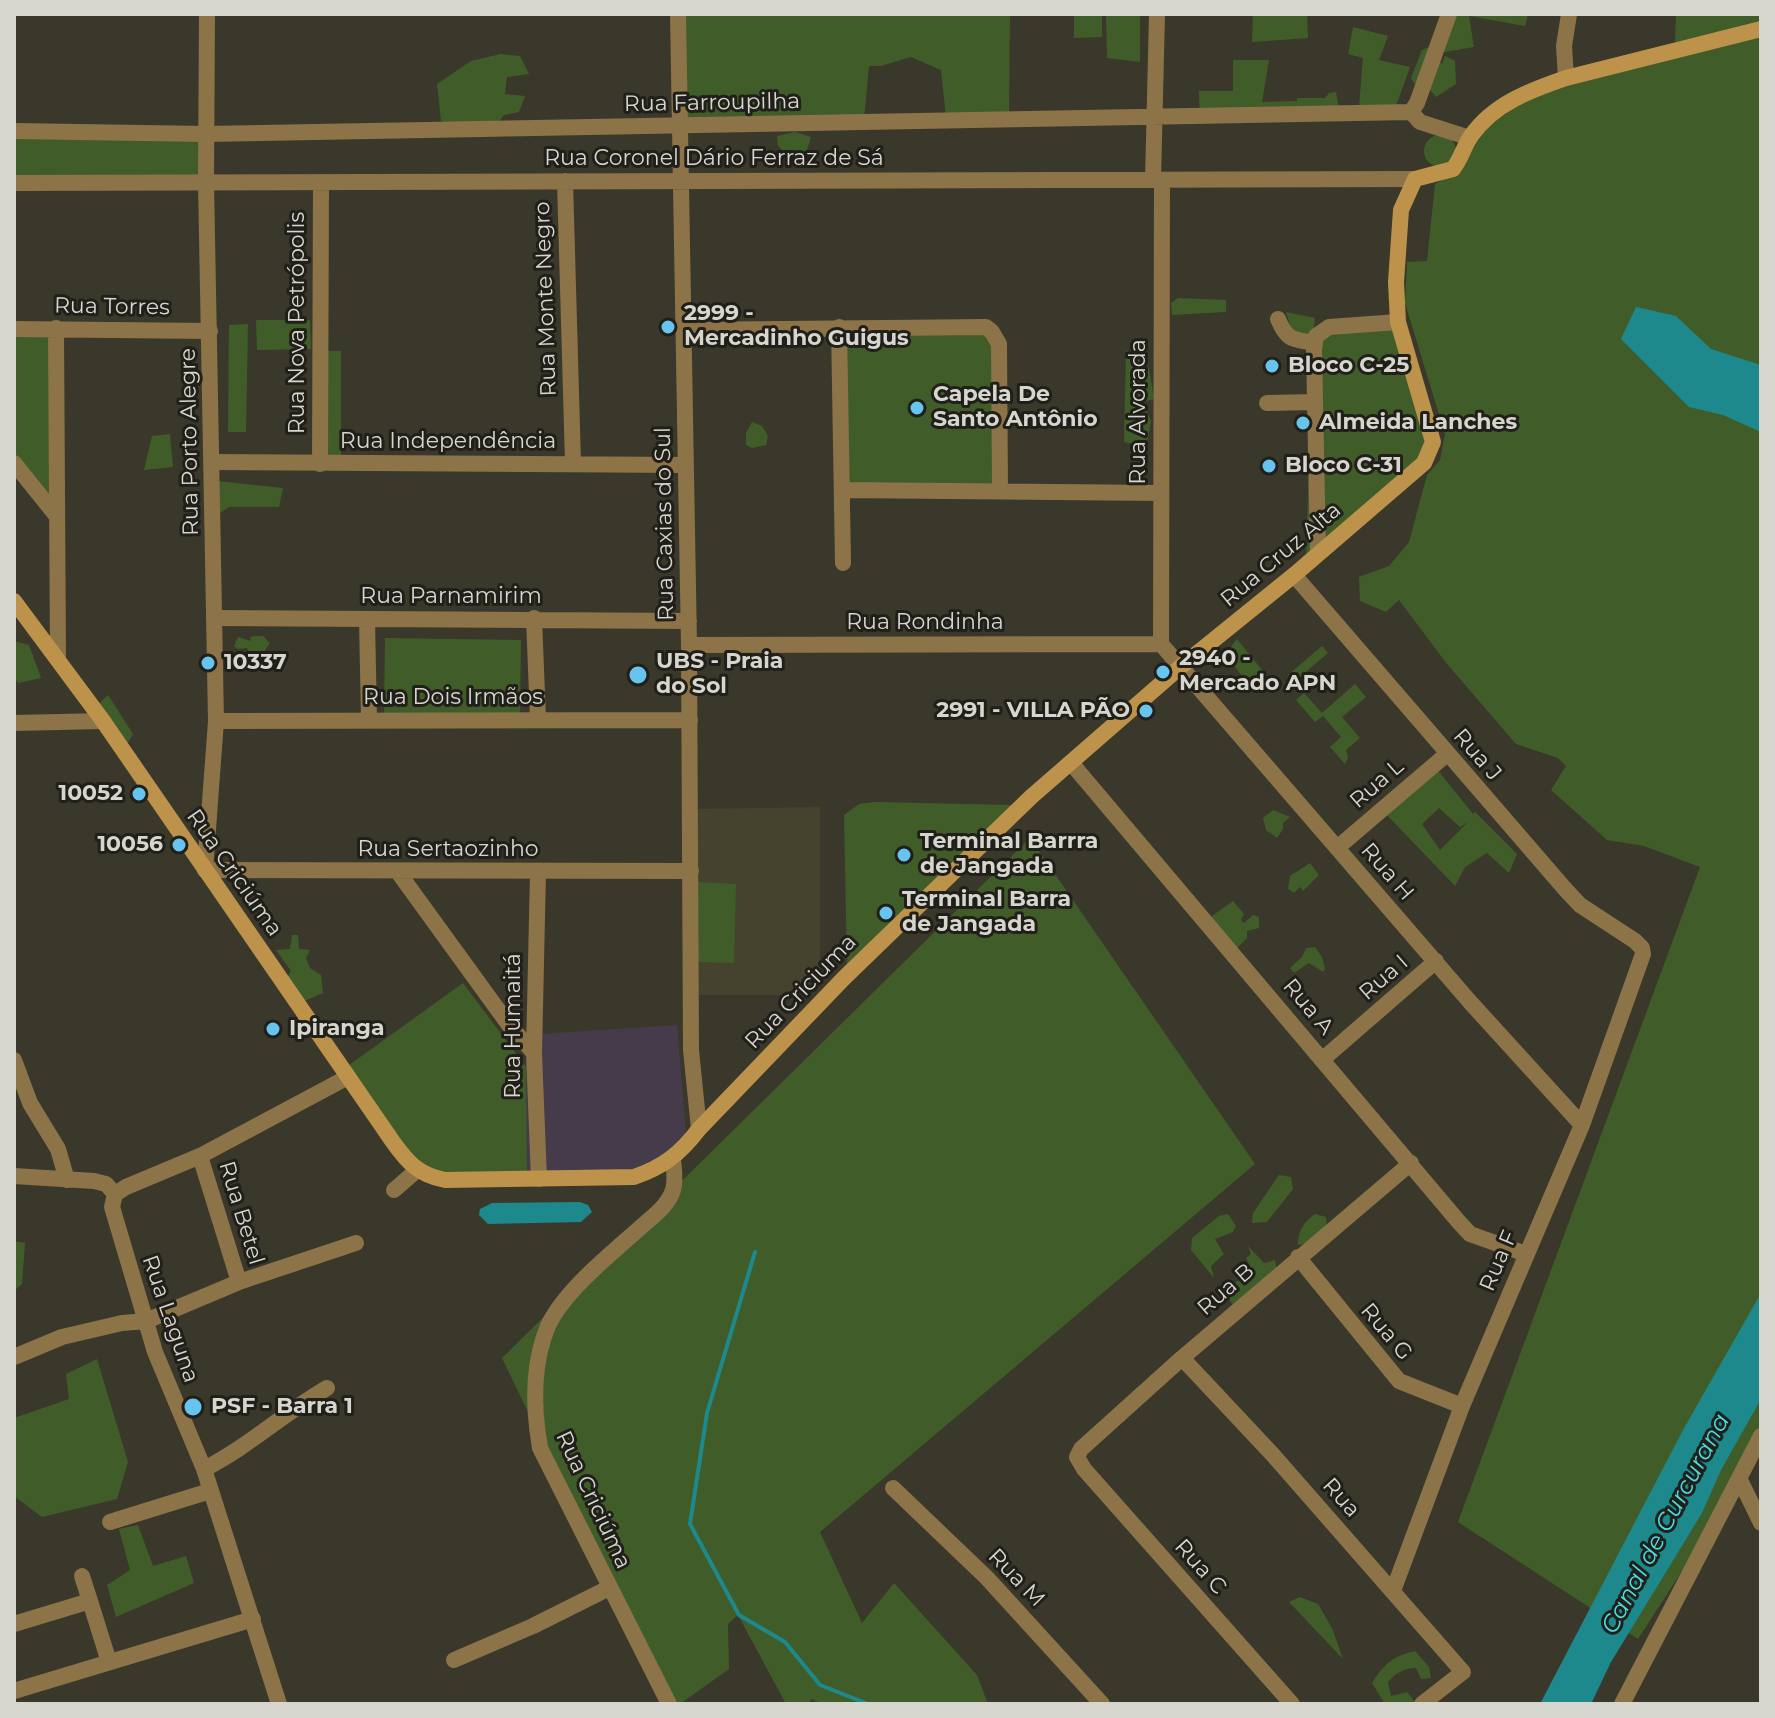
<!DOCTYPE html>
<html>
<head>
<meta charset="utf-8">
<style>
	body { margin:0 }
	#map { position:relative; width:1775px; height:1718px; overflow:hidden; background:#3a382a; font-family:Montserrat,sans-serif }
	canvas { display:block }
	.frame { position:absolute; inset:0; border:16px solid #d7d6ce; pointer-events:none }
</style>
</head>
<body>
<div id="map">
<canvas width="1775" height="1718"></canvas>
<div class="frame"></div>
</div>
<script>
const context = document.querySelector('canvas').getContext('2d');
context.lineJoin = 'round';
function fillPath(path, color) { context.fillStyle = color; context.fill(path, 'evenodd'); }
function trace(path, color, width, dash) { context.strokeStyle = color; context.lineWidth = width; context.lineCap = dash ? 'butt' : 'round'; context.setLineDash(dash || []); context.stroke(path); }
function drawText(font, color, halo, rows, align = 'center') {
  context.font = font + ' Montserrat,sans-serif'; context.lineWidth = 6; context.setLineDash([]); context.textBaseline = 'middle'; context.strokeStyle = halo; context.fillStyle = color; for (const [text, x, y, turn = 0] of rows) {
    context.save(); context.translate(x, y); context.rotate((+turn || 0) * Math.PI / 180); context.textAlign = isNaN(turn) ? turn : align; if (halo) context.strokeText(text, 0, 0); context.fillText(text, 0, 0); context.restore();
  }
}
fillPath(new Path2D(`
	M820,807V975L796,995H693L694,809Z`), '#45422d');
fillPath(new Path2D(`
	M677,1025L687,1145L664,1165L527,1184L525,1035Z`), '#453b4b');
fillPath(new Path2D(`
	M685,14H1010L1009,115L946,117L941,70L911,57L881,66H869L864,119L684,122Z
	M1074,14H1102V37L1074,38Z
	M1106,14H1140V62L1107,58Z
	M1253,14H1307L1308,38L1252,42Z
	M1457,14H1528L1525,26L1469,16L1474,47L1439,53Z
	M1676,14H1761V23L1675,42Z
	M1353,27L1388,36L1379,60L1410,67L1395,109L1359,107L1363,58L1348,54Z
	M1761,34V1449L1638,1639L1458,1522L1700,867L1644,846L1607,840L1551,790L1566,766L1558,758L1516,744L1447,664L1399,600L1386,612L1360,601L1359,577L1389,566L1409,542L1427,475L1440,460L1445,434L1405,303L1407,262L1427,261L1435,184L1458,172L1486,128L1527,99L1560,85Z
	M1429,47L1442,64L1445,56L1455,61L1456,84L1436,97L1422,80L1415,85L1411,78L1422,50Z
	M501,54L520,56L529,74L507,77L505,94L525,96L519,112L504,115L487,137L441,121L437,84L471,61Z
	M1233,60H1269L1262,102L1297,101V98H1325L1329,93L1336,92L1339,109L1200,124L1199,91H1233Z
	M200,127L199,186H14V129Z
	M795,132L811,137L805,156L795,161L778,146L777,136Z
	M1424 151a16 16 0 1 1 32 0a16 16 0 1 1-32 0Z
	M1178,298L1226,300V312L1172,315L1171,303Z
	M1286,312L1315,318L1314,328L1397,323L1416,387L1427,455L1306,557L1313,333L1311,338L1292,332Z
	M256,320H310L311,349L257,350Z
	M248,324L246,432H228L229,325Z
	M839,327L992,332L1000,490H842Z
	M14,329H51L49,506L14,463Z
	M1126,350L1149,368L1154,399L1142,402L1151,421L1148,439L1138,445L1124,442Z
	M316,351H341V456H315Z
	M752,422L762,426L768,436L766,445L752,448L746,445V433Z
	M170,434L173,467L144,470L152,436Z
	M217,481L283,488L279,507H229L220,513L210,511Z
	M254,636H263L270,643L263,653L251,656L247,648L238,649L234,646L238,637L251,641L250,638Z
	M385,638L521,640L520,715L384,713Z
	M1237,639L1267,676L1252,689L1225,654Z
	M14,641L29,645L41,678L18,683L14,677Z
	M1322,646L1328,653L1294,682L1322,713L1355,684L1366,697L1342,717L1360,738L1346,750L1348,758L1345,764L1330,747L1341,737L1323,716L1315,722L1296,700L1304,693L1288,675Z
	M108,695L133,734L121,754L90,712Z
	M1436,768L1473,814L1475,812L1517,854L1509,873L1487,853L1465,867L1455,886L1386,814ZM1439,808L1460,827L1468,822L1440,850L1422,824Z
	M875,802L1013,805L847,968L844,815L859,804Z
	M1273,810L1290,817L1283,823V829L1277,838L1266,830L1263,818Z
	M1030,838L1255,1164L820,1532L862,1623L894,1583L977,1675L988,1704H822L812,1699L808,1704H786L738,1615L728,1624L729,1669L680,1704H669L502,1358Z
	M1310,863L1319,875L1303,891L1300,887L1294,893L1288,889L1290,876Z
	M698,882L736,884L734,963L696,962Z
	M1233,901L1244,914L1241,920L1244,923L1253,915L1259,917V928L1247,931V938L1235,950L1216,930L1212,916Z
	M292,935H298L299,949L310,950L306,958L310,968L321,975L323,993L302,1002L285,981L291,971L276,950L290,949Z
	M1315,947L1322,957L1325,969L1323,972L1309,963L1294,973L1290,968L1302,957L1306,948Z
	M463,983L526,1067L527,1184L419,1179L338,1073Z
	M1279,1175L1291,1177L1293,1189L1267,1222L1252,1223L1253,1213Z
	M1228,1214L1236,1226L1233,1232L1215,1239L1224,1254L1211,1266L1214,1278L1191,1250L1192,1238L1219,1216Z
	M1315,1214L1326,1217L1327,1229L1313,1242L1298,1245C1298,1230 1304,1222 1315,1214Z
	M14,1241L25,1243L22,1284L14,1291Z
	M1248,1246L1264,1263L1275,1260L1277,1271L1234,1307L1225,1292L1230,1282L1235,1283L1252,1271L1246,1258L1251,1254Z
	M97,1359L128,1462L117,1499L42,1517L14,1496V1418L69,1399L66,1374Z
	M138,1525L153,1566L186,1556L194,1583L116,1617L107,1585L130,1570L119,1529Z
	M1300,1597L1318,1604L1332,1628L1343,1659L1289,1602Z
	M1415,1651L1429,1667L1431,1678L1421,1679L1416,1668C1404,1668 1396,1673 1388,1682L1391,1696L1407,1692L1415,1702L1385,1704L1372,1683C1384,1664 1393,1656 1415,1651Z`), '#405d29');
fillPath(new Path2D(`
	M1636,307L1676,316L1711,349L1761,365V432L1723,415L1689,407L1621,339Z
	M580,1202L588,1205L592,1212L581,1222L488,1224L479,1215L480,1209L492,1203Z
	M1761,1293V1399L1721,1470L1702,1513L1611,1662L1591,1704H1540L1683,1430Z`), '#1d898c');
trace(new Path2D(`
	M755,1252L707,1413L690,1524L739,1615L785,1642L820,1685L868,1704`), '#1d898c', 4);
trace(new Path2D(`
	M678,14L689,645L691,1050L699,1129
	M1449,14L1417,103L1411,112L1420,122L1470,138
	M1566,78L1564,46L1569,14
	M14,131L206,134L1411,112
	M1153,180L1157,14
	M565,181L573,463
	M14,183L1415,179
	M1278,319C1287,341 1293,339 1314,343
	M839,327L843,563
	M56,328L58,657
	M14,329L210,331
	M683,330L986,327L992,332L999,344L1000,490
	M1267,403L1315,402
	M212,462L685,465
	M14,463L55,514
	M320,464L321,182
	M842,490L1161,493
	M1318,552L1314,350L1316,336L1329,327L1398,322
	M1294,575L1565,889L1580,905L1635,941L1642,948L1643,954L1582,1125L1462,1406L1393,1591
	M214,618L689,621
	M534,618L538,719
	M367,619L369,720
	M1161,644L1470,1002L1582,1125
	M1161,644L1162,180
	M689,645L1161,644
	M216,721L690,720
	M14,723L103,721
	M1072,764L1458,1221L1470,1234L1526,1254
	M1337,848L1447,754
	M205,870L691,871
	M398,872L509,1025L534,1053
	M538,872L534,1053L539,1179
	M1323,1059L1436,961
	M14,1060L30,1103L58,1149L67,1180
	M200,1156L239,1282
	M14,1176L94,1181L106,1184L115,1194
	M394,1190L416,1171
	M1298,1257L1399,1381L1462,1406
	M14,1357L62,1337L122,1323L146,1321L239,1282L356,1243
	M1182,1358L1273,1455L1463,1672L1422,1704
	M204,1469C248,1447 284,1413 327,1388
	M1739,1478L1761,1523
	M893,1488L987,1578L1102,1704
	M110,1522L210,1491
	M90,1601L109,1662
	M14,1624L90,1601L82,1576
	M454,1660L533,1626L609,1588
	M14,1691L253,1619
	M279,1704L204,1469L155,1352L112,1207L115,1194L126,1187L200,1156L348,1077
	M669,1704L540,1448C533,1408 532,1364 548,1326C564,1291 612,1253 641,1227C653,1216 668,1206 673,1190C676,1180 674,1170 673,1159
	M1292,1704L1084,1469L1077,1457L1081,1449L1182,1358L1411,1163
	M1622,1704L1761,1436`), '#8d7348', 16);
trace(new Path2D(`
	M205,870L216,721L206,182L207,14`), '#8d7348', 16);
trace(new Path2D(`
	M14,601L103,721L393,1142C408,1163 419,1175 445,1180L634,1177C663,1167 680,1154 699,1129L844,978L1031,797L1179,668L1294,575L1424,463L1433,442L1398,322L1396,282L1401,210L1415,179L1453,169C1461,159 1464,146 1471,136C1493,104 1531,90 1566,78L1761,29`), '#bd934c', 16);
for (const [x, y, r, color] of [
	[668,327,8,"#66c4ef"],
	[1272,366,8,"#66c4ef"],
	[917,408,8,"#66c4ef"],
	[1303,423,8,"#66c4ef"],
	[1269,466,8,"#66c4ef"],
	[208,663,8,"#66c4ef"],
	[1163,672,8,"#66c4ef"],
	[638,675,10,"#66c4ef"],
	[1146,711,8,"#66c4ef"],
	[139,794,8,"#66c4ef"],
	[179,845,8,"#66c4ef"],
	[904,855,8,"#66c4ef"],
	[886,913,8,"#66c4ef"],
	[273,1029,8,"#66c4ef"],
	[193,1407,10,"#66c4ef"]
]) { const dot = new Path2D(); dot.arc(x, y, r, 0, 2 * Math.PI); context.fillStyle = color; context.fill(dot); trace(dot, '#201f19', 3); }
drawText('22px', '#d7d6ce', '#201f19', [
	["Rua Farroupilha",712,103,-1],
	["Rua Coronel Dário Ferraz de Sá",714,159],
	["Rua Monte Negro",546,299,-92],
	["Rua Torres",112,307,1],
	["Rua Nova Petrópolis",298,323,-90],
	["Rua Alvorada",1139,412,-90],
	["Rua Porto Alegre",190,442,-91],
	["Rua Independência",448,442],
	["Rua Caxias do Sul",665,524,-91],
	["Rua Cruz Alta",1281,555,-40],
	["Rua Parnamirim",451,597],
	["Rua Rondinha",925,623],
	["Rua Dois Irmãos",453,698],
	["Rua J",1477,755,49],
	["Rua L",1377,784,-41],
	["Rua Sertaozinho",448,850],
	["Rua H",1387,872,49],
	["Rua Criciúma",234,873,55],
	["Rua I",1384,978,-41],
	["Rua Criciuma",801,992,-46],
	["Rua A",1308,1007,50],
	["Rua Humaitá",514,1026,-90],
	["Rua Betel",241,1213,73],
	["Rua F",1499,1261,-67],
	["Rua B",1226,1290,-41],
	["Rua Laguna",170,1319,71],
	["Rua G",1386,1332,50],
	["Rua",1341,1498,48],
	["Rua Criciúma",593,1500,65],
	["Rua C",1200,1567,48],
	["Rua M",1016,1578,46]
]);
drawText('bold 22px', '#d7d6ce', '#201f19', [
	["2999 -",684,314],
	["Mercadinho Guigus",684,339],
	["Bloco C-25",1288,366],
	["Capela De",933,395],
	["Santo Antônio",933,420],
	["Almeida Lanches",1319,423],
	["Bloco C-31",1285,466],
	["2940 -",1179,659],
	["Mercado APN",1179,684],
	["UBS - Praia",656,662],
	["do Sol",656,687],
	["10337",224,663],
	["2991 - VILLA PÃO",1130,711,"right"],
	["10052",123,794,"right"],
	["Terminal Barrra",920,842],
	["de Jangada",920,867],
	["10056",163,845,"right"],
	["Terminal Barra",902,900],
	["de Jangada",902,925],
	["Ipiranga",289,1029],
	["PSF - Barra 1",211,1407]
], 'left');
drawText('italic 24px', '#4adce1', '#201f19', [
	["Canal de Curcurana",1666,1524,-62]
]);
</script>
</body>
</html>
